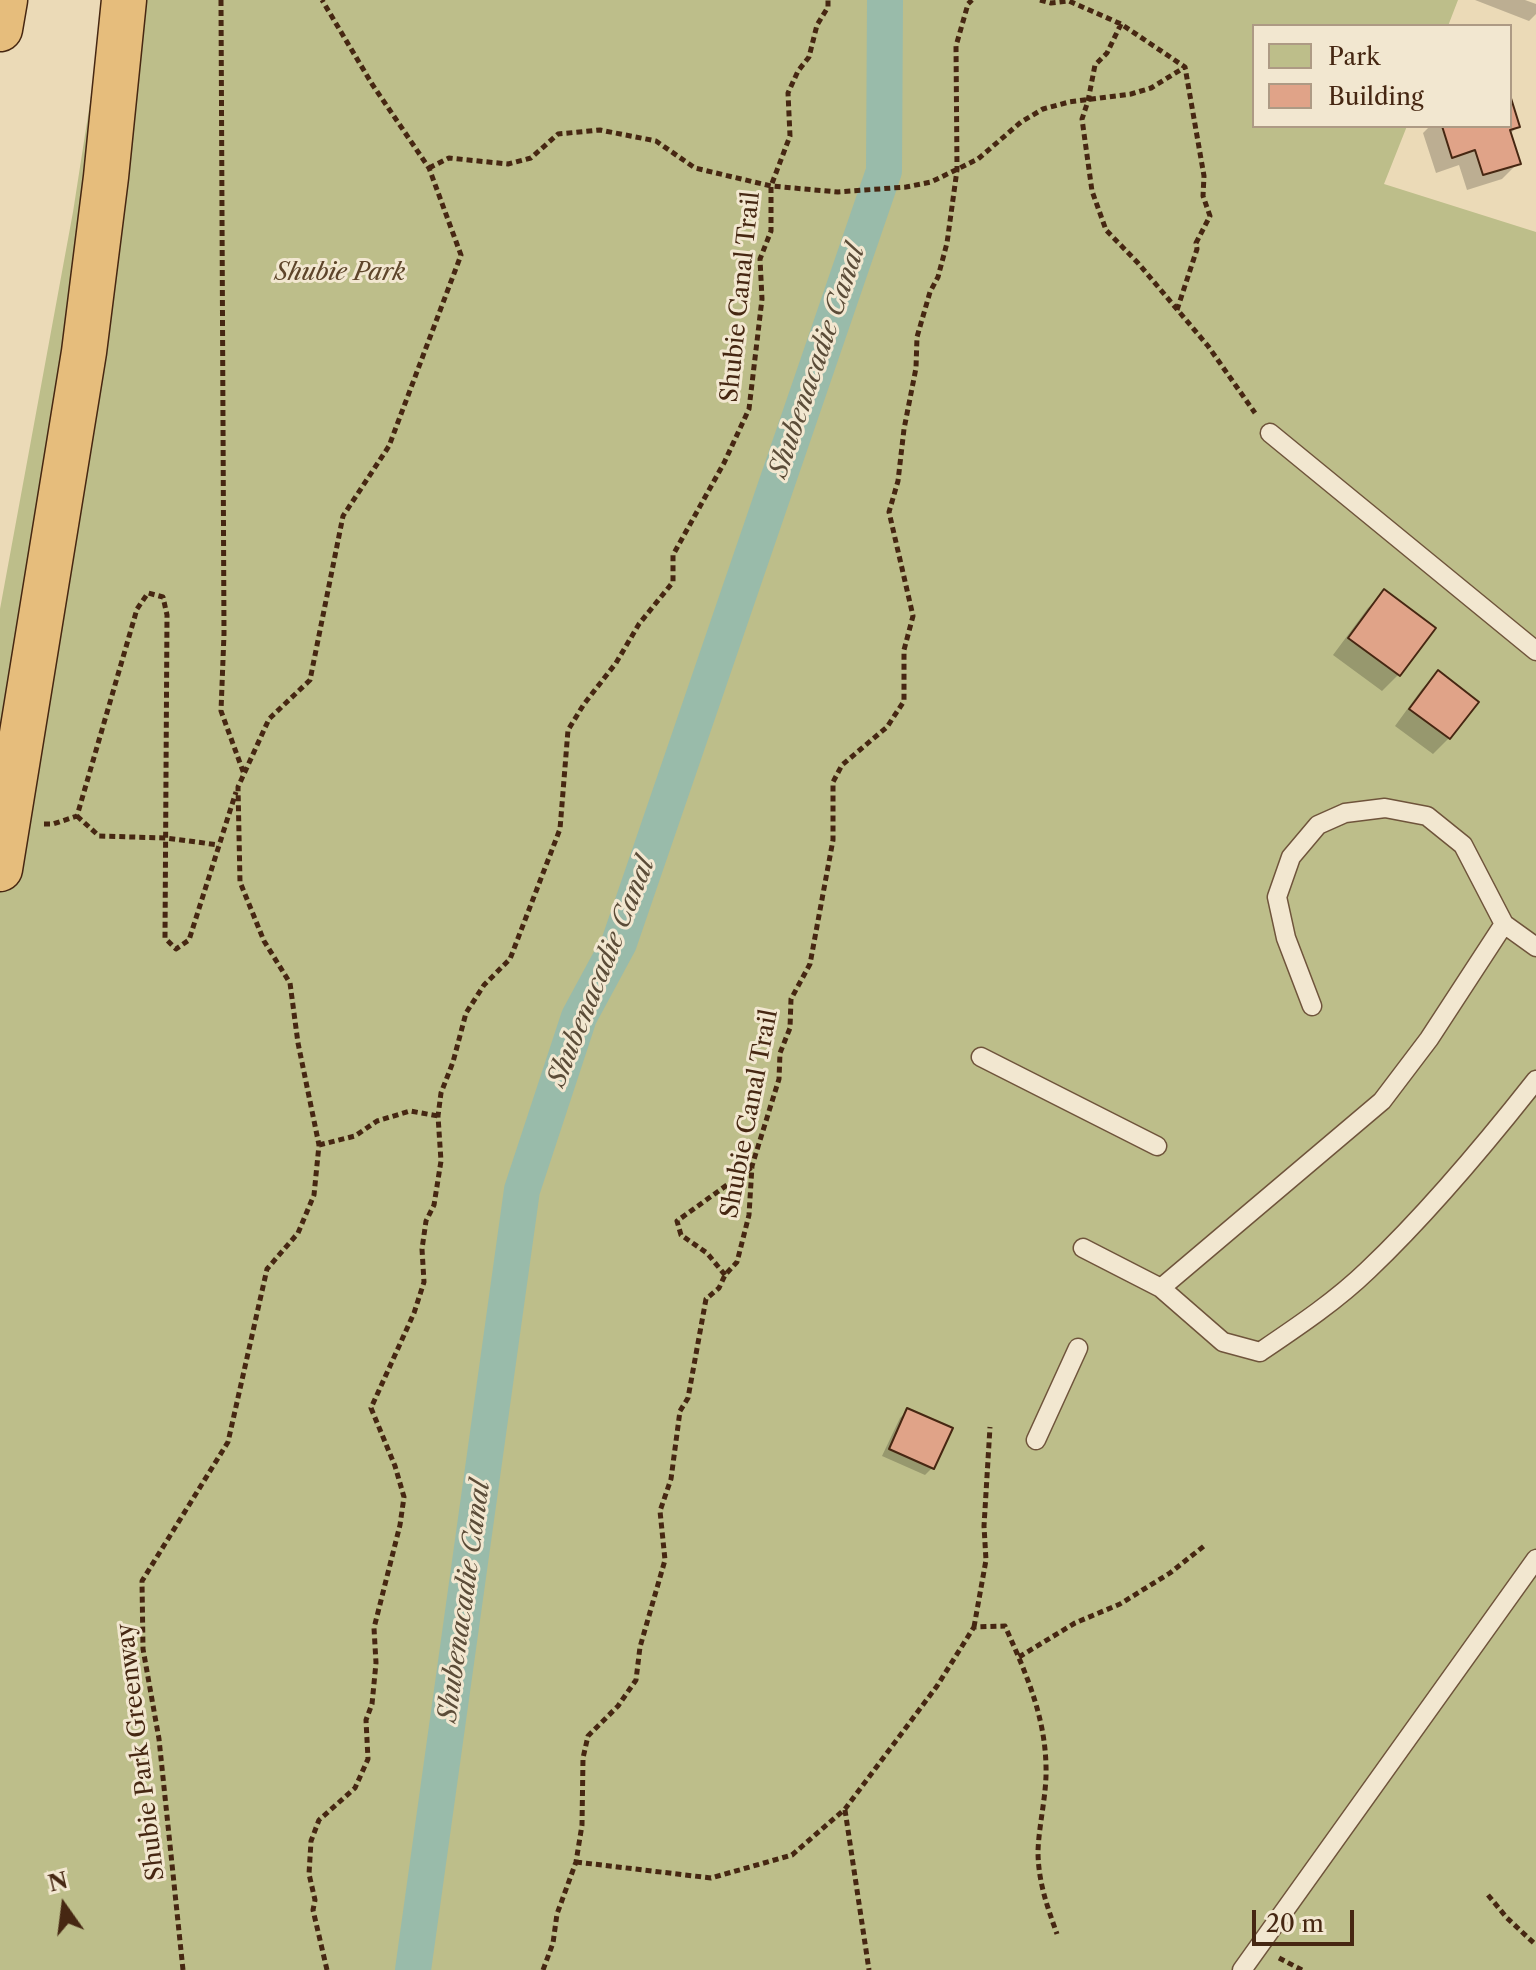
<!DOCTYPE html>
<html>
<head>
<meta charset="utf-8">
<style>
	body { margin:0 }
	#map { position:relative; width:1536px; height:1970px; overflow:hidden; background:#ebdab7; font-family:"Libre Caslon Text",serif }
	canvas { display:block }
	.legend { position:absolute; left:1252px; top:24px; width:260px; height:104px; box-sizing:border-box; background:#f2e7d0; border:2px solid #ad9a84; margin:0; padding:10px 14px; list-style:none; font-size:24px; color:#462712 }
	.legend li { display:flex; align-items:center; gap:16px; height:40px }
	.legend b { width:40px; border:2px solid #ad9a84 }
	.north { position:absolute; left:24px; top:1866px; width:80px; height:80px; -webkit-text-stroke:6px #f2e7d0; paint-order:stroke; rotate:346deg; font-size:22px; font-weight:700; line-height:32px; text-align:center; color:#462712 }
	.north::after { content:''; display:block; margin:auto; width:28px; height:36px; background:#462712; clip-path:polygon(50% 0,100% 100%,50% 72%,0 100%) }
	.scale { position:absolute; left:1252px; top:1910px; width:102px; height:36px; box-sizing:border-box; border:4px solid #462712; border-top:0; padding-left:10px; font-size:24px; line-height:28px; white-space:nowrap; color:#462712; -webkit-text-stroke:6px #f2e7d0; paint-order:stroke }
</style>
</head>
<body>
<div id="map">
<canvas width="1536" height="1970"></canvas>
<ul class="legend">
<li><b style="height:22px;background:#bdbe8a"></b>Park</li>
<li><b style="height:22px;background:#e0a388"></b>Building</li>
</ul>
<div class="north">N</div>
<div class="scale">20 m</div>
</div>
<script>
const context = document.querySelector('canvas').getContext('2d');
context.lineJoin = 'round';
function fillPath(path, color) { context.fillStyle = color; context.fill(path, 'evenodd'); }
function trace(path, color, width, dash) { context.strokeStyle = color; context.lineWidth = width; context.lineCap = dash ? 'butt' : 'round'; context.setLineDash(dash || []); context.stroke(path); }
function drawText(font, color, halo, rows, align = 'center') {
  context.font = font + ' "Libre Caslon Text",serif'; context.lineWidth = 6; context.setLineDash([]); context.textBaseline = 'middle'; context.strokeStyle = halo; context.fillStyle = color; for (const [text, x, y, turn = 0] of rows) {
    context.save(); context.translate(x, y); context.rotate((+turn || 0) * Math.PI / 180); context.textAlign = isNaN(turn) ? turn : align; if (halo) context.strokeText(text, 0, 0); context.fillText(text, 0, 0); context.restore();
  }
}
fillPath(new Path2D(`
	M106,0H1458L1448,26H1254V126H1407L1384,184L1536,232V1970H0V609L73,212Z`), '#bdbe8a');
fillPath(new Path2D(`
	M1475,0H1525L1536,4V14L1529,21Z
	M1510,102L1518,126L1509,135L1518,163L1502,179L1467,190L1459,165L1436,173L1423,133L1430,126H1510Z
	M1384,592L1398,675L1382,691L1333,655L1368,608Z
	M1438,673L1449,738L1433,754L1395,726L1422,689Z
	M907,1411L933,1467L925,1475L882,1456L900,1418Z`), '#0003');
trace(new Path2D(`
	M413,1970L522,1190L579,1017L619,943L884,171L885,0`), '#9ba', 36);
const building = new Path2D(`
	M1510,95L1520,127L1510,130L1521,164L1483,175L1475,150L1452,158L1442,126H1510Z
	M1384,589L1436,628L1400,676L1348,638Z
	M1438,670L1479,702L1450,739L1409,709Z
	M907,1408L953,1428L934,1469L889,1449Z`);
fillPath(building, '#e0a388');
trace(building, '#462712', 2);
const lane = new Path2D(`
	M1270,433L1536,651
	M1312,1006L1286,938L1277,897L1291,857L1318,825L1345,813L1385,808L1427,816L1463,845L1504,924L1536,947
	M981,1057L1157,1146
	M1083,1248L1161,1288L1223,1342L1260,1352C1297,1327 1336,1301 1368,1270C1429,1212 1484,1146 1536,1080
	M1161,1288L1382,1101L1429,1039L1504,924
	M1036,1440L1078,1348
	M1242,1970L1536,1559`);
const highway = new Path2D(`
	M0,29L5,0
	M0,869L84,352L106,177L124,0`);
trace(lane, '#6f543b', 21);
trace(highway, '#462712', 47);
trace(new Path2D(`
	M221,0L224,634L221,711L244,774
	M1040,0L1051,3L1069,1L1121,24L1185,67L1204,176L1203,196L1210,216L1196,243L1197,249L1177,310
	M1121,24L1107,53L1095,65L1088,101L1082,119L1092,191L1106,230L1138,263L1208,346L1255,413
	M429,168L449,158L508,164L531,158L558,134L600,130L656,141L695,168L771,186L838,192L906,187L931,182L978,159L1021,122L1043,109L1069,102L1131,94L1151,88L1185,67
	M77,816L99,836L166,838L219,845
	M44,824H53L77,816L137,609L148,593L163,597L167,615L165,938L176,949L189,940L236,792
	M319,1145L355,1136L377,1121L410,1111L438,1116
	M725,1275L707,1253L681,1235L677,1221L752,1167
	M974,1627L986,1560L984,1526L990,1427
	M1019,1657L1075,1623L1120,1604L1170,1573L1204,1546
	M845,1810L869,1970
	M576,1862L711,1878L792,1855L845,1809L937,1686L974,1627L1005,1626C1025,1671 1045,1715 1046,1766C1047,1794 1039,1823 1038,1851C1038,1881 1047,1906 1057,1934
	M1488,1895L1507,1918L1536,1945
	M1279,1958L1302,1970
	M183,1970L159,1739L143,1649L142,1581L228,1442L267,1269L298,1233L314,1195L319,1145L298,1043L290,983L264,941L240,882L238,787L269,719L310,680L343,516L389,446L461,255L429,168L372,84L322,0
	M327,1970L313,1910L315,1900L309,1874L311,1841L319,1820L355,1788L368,1759L366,1720L372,1704L376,1663L374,1628L400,1525L404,1497L395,1466L371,1408L414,1313L424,1282L422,1249L426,1221L434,1205L441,1161L438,1116L441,1093L453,1062L466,1013L484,985L510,959L560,829L568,730L584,704L616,663L639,624L673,582V555L724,463L749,409L762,299L760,259L771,231V186L790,136L788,93L798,71L809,57L817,25L828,7V0
	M543,1970L553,1943L557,1914L576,1862L582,1825L583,1758L588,1736L618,1706L636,1680L640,1647L665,1560L660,1511L671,1479L680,1411L688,1398L706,1299L719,1288L725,1275L737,1262L749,1215L752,1166L779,1079L780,1053L790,1028L791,999L810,964L833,840V782L842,765L887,727L904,701V650L913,616L889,512L898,481L904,429L916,368L917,337L930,292L938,277L947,243L957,170L956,46L968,4L972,0`), '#462712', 5, [6, 4]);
trace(lane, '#f2e7d0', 18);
trace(highway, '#e6bd7c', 44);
drawText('italic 24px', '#5e452a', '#f2e7d0', [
	["Shubie Park",340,273]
]);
drawText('24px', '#462712', '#f2e7d0', [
	["Shubie Canal Trail",741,297,-84],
	["Shubie Canal Trail",750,1114,-79],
	["Shubie Park Greenway",141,1752,-97]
]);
drawText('italic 26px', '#5b4c38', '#f2e7d0', [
	["Shubenacadie Canal",818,361,-71],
	["Shubenacadie Canal",602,972,-68],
	["Shubenacadie Canal",465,1601,-82]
]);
</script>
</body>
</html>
